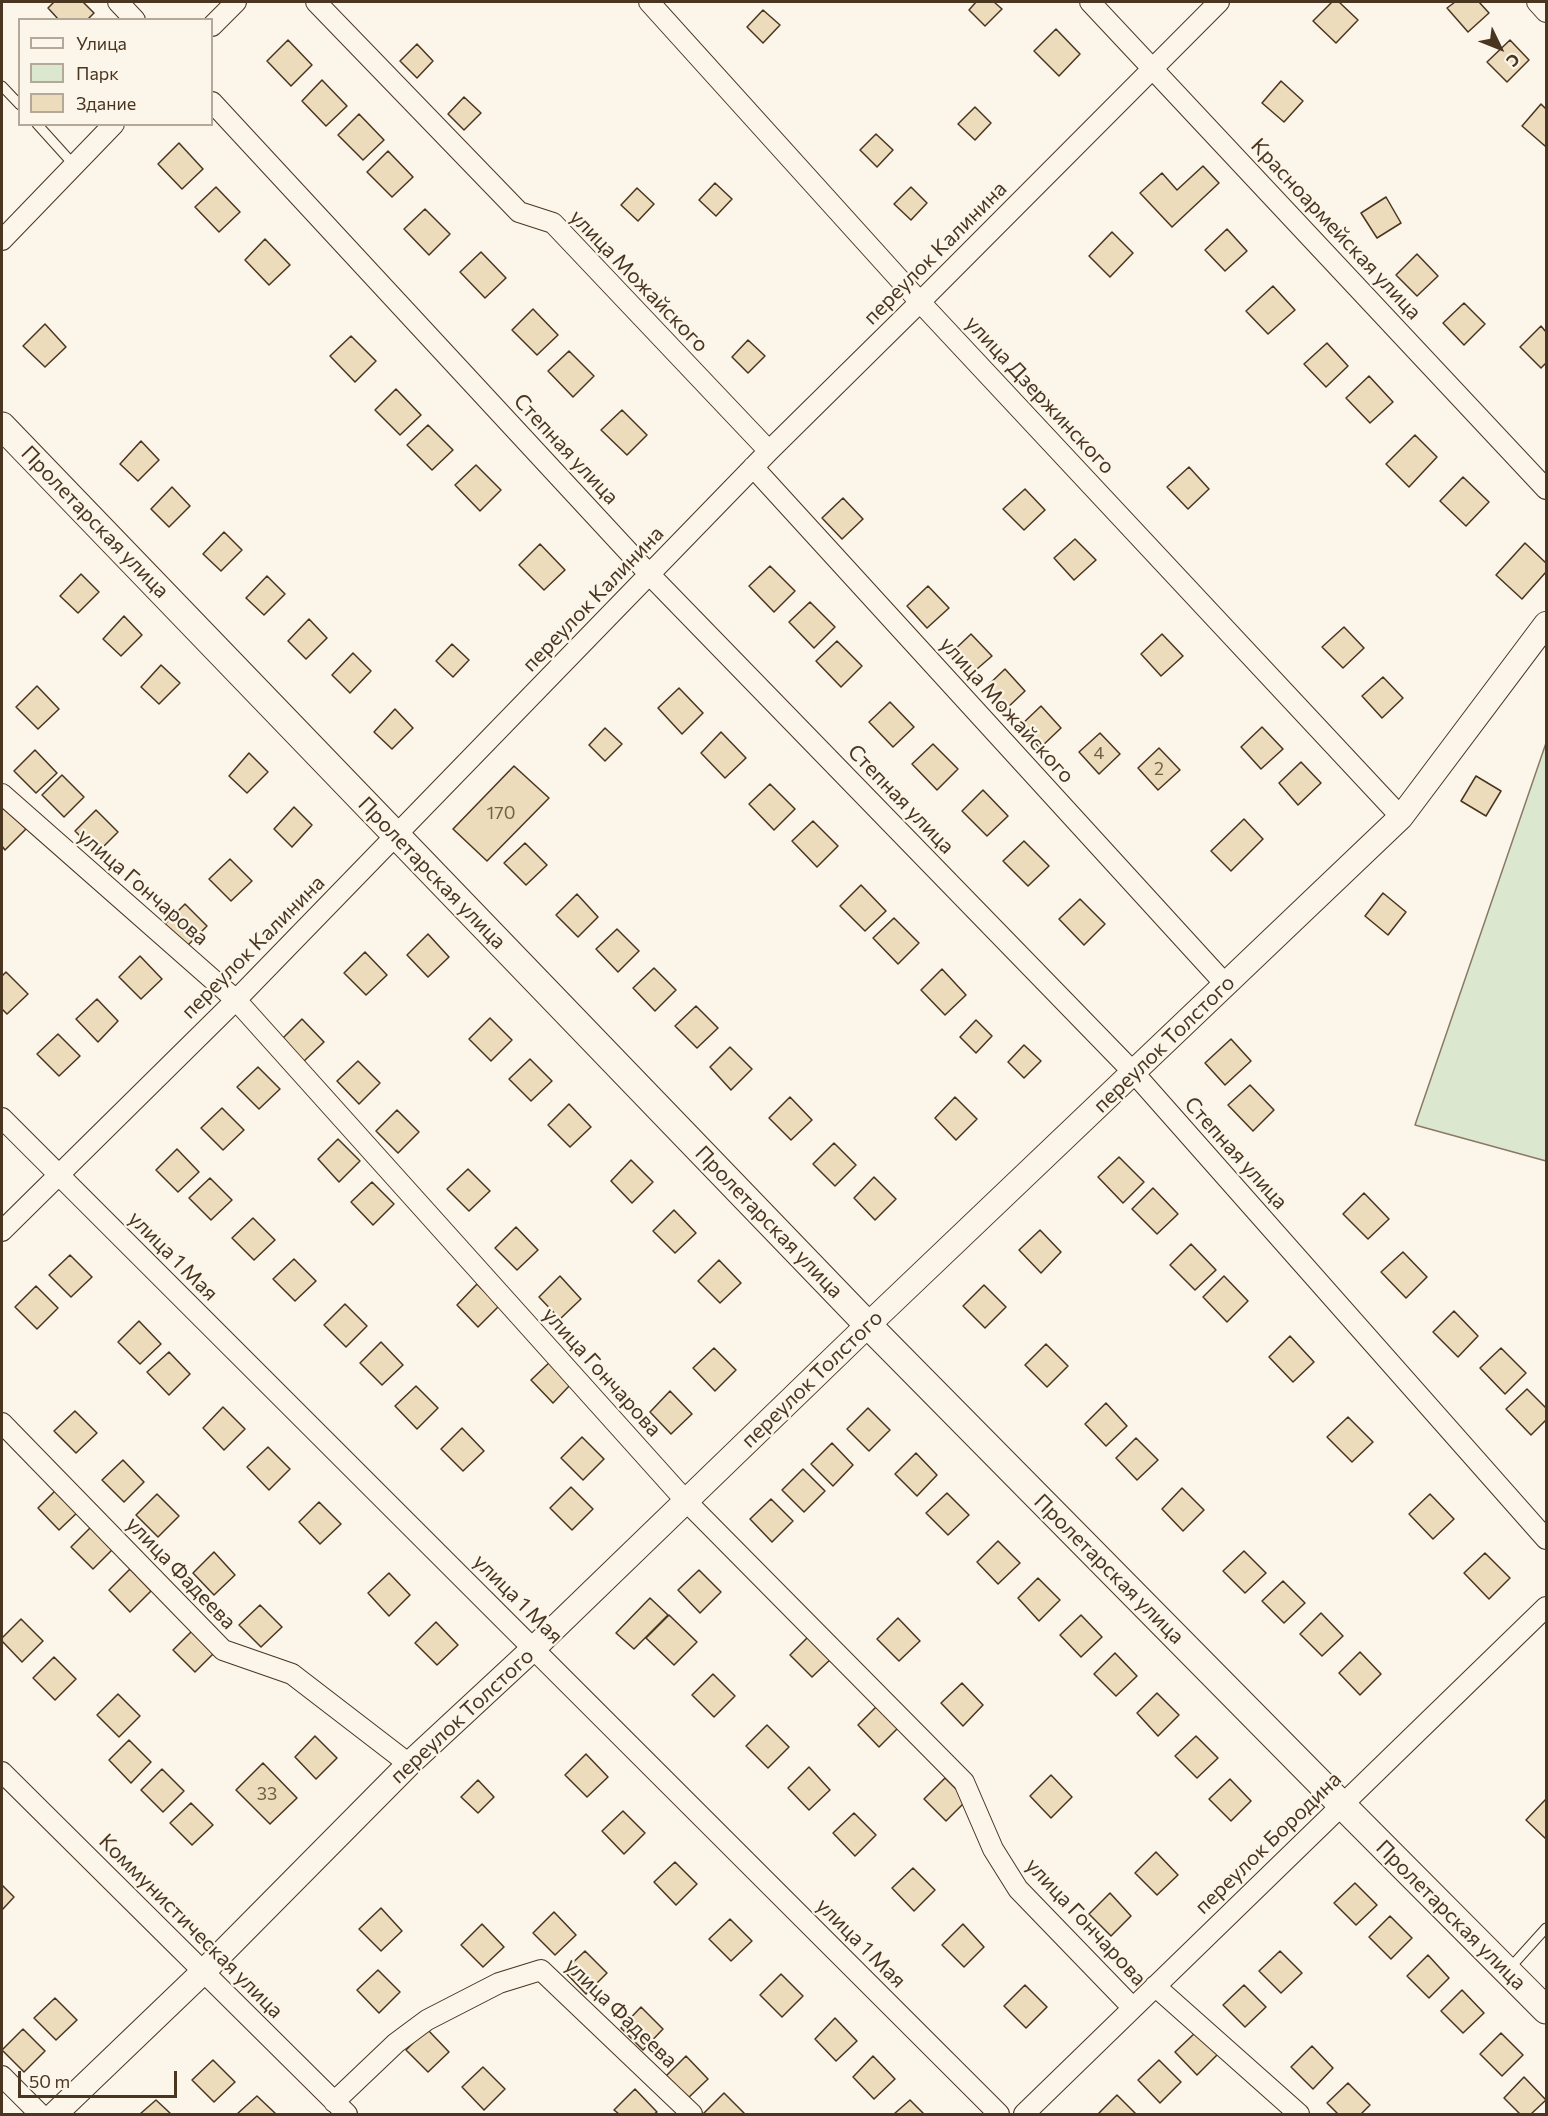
<!DOCTYPE html>
<html>
<head>
<meta charset="utf-8">
<style>
	body { margin:0 }
	#map { position:relative; width:1548px; height:2116px; overflow:hidden; background:#fbf6e9; font-family:Commissioner,sans-serif }
	canvas { display:block }
	.frame { position:absolute; inset:0; border:3px solid #4a3520; pointer-events:none }
	.legend { position:absolute; left:18px; top:18px; width:195px; height:108px; box-sizing:border-box; background:#fbf6e9; border:2px solid #b4a999; margin:0; padding:8px 10px; list-style:none; font-size:18px; color:#4a3520 }
	.legend li { display:flex; align-items:center; gap:12px; height:30px }
	.legend b { width:30px; border:2px solid #b4a999 }
	.north { position:absolute; left:1470px; top:18px; width:60px; height:60px; -webkit-text-stroke:4px #fbf6e9; paint-order:stroke; rotate:133deg; font-size:16px; font-weight:700; line-height:24px; text-align:center; color:#4a3520 }
	.north::after { content:''; display:block; margin:auto; width:21px; height:27px; background:#4a3520; clip-path:polygon(50% 0,100% 100%,50% 72%,0 100%) }
	.scale { position:absolute; left:18px; top:2071px; width:159px; height:27px; box-sizing:border-box; border:3px solid #4a3520; border-top:0; padding-left:8px; font-size:18px; line-height:21px; white-space:nowrap; color:#4a3520; -webkit-text-stroke:4px #fbf6e9; paint-order:stroke }
</style>
</head>
<body>
<div id="map">
<canvas width="1548" height="2116"></canvas>
<div class="frame"></div>
<ul class="legend">
<li><b style="height:8px;background:#fbf6e9"></b>Улица</li>
<li><b style="height:16px;background:#dce7d0"></b>Парк</li>
<li><b style="height:16px;background:#ecdcbc"></b>Здание</li>
</ul>
<div class="north">С</div>
<div class="scale">50 m</div>
</div>
<script>
const context = document.querySelector('canvas').getContext('2d');
context.lineJoin = 'round';
function fillPath(path, color) { context.fillStyle = color; context.fill(path, 'evenodd'); }
function trace(path, color, width, dash) { context.strokeStyle = color; context.lineWidth = width; context.lineCap = dash ? 'butt' : 'round'; context.setLineDash(dash || []); context.stroke(path); }
function drawText(font, color, halo, rows, align = 'center') {
  context.font = font + ' Commissioner,sans-serif'; context.lineWidth = 4.5; context.setLineDash([]); context.textBaseline = 'middle'; context.strokeStyle = halo; context.fillStyle = color; for (const [text, x, y, turn = 0] of rows) {
    context.save(); context.translate(x, y); context.rotate((+turn || 0) * Math.PI / 180); context.textAlign = isNaN(turn) ? turn : align; if (halo) context.strokeText(text, 0, 0); context.fillText(text, 0, 0); context.restore();
  }
}
const green = new Path2D(`
	M1546,743V1161L1415,1125Z`);
fillPath(green, '#dce7d0');
trace(green, '#887966', 1.5);
const building = new Path2D(`
	M54,2H83L94,13L87,20H59L48,8Z
	M976,2H994L1002,9L985,26L969,10Z
	M1332,2H1339L1358,20L1336,43L1313,21Z
	M1455,2H1479L1489,13L1468,32L1447,8Z
	M763,10L780,25L763,43L747,27Z
	M1056,29L1080,54L1059,76L1034,51Z
	M288,40L312,65L291,86L267,61Z
	M1510,40L1529,60L1507,82L1487,62Z
	M417,44L433,61L417,78L400,61Z
	M322,80L347,106L326,126L302,101Z
	M1281,81L1303,101L1284,122L1262,103Z
	M464,97L481,113L464,130L448,114Z
	M1541,104L1546,109V144L1545,146L1522,126Z
	M975,107L991,123L975,140L958,124Z
	M359,114L384,140L363,160L338,135Z
	M876,134L893,150L877,167L860,150Z
	M179,143L203,169L182,189L158,164Z
	M388,151L413,177L392,197L367,172Z
	M1203,166L1219,183L1172,227L1140,193L1162,173L1177,190Z
	M715,183L732,199L716,216L699,200Z
	M216,187L240,212L219,232L195,207Z
	M911,187L927,203L911,220L894,204Z
	M637,188L654,204L638,221L621,205Z
	M1386,197L1401,223L1377,238L1361,213Z
	M425,209L450,234L429,255L404,229Z
	M1227,229L1247,251L1225,271L1205,250Z
	M1112,232L1133,253L1110,277L1089,256Z
	M265,239L290,265L269,285L245,260Z
	M481,252L506,278L485,298L460,272Z
	M1417,254L1438,276L1417,296L1396,275Z
	M1273,286L1295,310L1268,334L1246,311Z
	M1464,303L1485,324L1464,345L1443,323Z
	M533,309L558,335L537,355L512,330Z
	M45,324L66,347L45,367L23,346Z
	M1541,326L1546,332V363L1541,368L1520,347Z
	M351,336L376,361L355,382L330,356Z
	M748,340L765,356L748,373L732,357Z
	M1327,343L1348,366L1326,387L1304,364Z
	M569,351L594,376L573,397L548,371Z
	M1369,376L1393,402L1370,423L1346,398Z
	M396,389L421,415L400,435L375,410Z
	M622,410L647,435L627,455L601,430Z
	M428,425L453,450L432,470L407,445Z
	M1415,435L1437,457L1409,487L1386,464Z
	M141,441L159,460L138,481L120,464Z
	M476,465L501,490L480,511L455,485Z
	M1189,467L1209,489L1188,509L1167,487Z
	M1463,477L1489,502L1466,526L1440,501Z
	M172,487L190,506L169,527L151,509Z
	M1025,489L1045,510L1024,530L1003,509Z
	M843,498L863,519L842,539L822,518Z
	M224,532L242,550L221,571L203,554Z
	M1075,539L1096,560L1074,580L1054,558Z
	M1525,543L1546,563V572L1522,599L1496,575Z
	M540,544L565,570L544,590L519,565Z
	M770,566L795,591L774,612L749,586Z
	M81,574L99,592L78,613L60,596Z
	M267,576L285,594L264,615L246,598Z
	M928,586L949,608L927,628L907,606Z
	M810,602L835,627L814,648L789,622Z
	M124,616L142,635L121,656L103,639Z
	M309,619L327,638L306,659L288,641Z
	M1344,627L1364,648L1343,668L1322,647Z
	M971,634L992,656L970,675L950,654Z
	M1162,634L1183,656L1161,676L1141,654Z
	M837,641L862,666L841,687L816,661Z
	M452,644L469,660L453,677L436,661Z
	M353,653L371,671L350,693L332,675Z
	M161,665L180,683L159,704L141,687Z
	M1005,669L1025,691L1004,711L984,689Z
	M1383,677L1403,698L1382,718L1362,696Z
	M37,686L59,709L38,729L16,707Z
	M679,688L703,713L682,734L658,708Z
	M890,702L914,727L893,747L869,722Z
	M1041,706L1061,728L1040,748L1020,726Z
	M395,709L413,728L392,749L374,732Z
	M1262,727L1283,749L1261,769L1241,747Z
	M605,728L622,744L605,761L589,745Z
	M721,732L746,758L725,778L701,753Z
	M1100,733L1120,754L1099,774L1079,752Z
	M933,744L958,769L937,790L912,764Z
	M1159,748L1180,770L1158,790L1138,768Z
	M35,750L57,773L36,793L14,771Z
	M249,753L268,772L247,793L229,776Z
	M1301,762L1321,783L1298,805L1279,783Z
	M514,766L549,798L487,861L453,829Z
	M62,775L84,797L64,817L42,795Z
	M1476,776L1501,791L1486,816L1461,801Z
	M770,784L795,809L774,830L749,804Z
	M983,790L1008,816L987,836L962,811Z
	M4,807L26,829L5,850L2,846V809Z
	M294,807L312,825L292,847L274,829Z
	M96,810L118,832L97,853L75,831Z
	M1244,819L1263,839L1231,871L1211,851Z
	M813,821L838,846L817,867L792,841Z
	M1024,841L1049,866L1028,886L1003,861Z
	M525,843L547,865L526,885L504,863Z
	M230,859L252,881L231,901L209,879Z
	M861,885L886,911L865,931L840,906Z
	M1383,893L1406,912L1388,935L1365,916Z
	M577,894L598,917L578,937L556,915Z
	M1080,899L1105,924L1084,945L1059,919Z
	M185,904L207,926L186,947L165,924Z
	M894,918L919,943L898,964L873,938Z
	M617,929L639,951L618,972L596,949Z
	M428,934L449,957L428,977L407,955Z
	M365,952L387,975L366,995L344,973Z
	M140,956L162,979L141,999L119,977Z
	M654,968L676,990L655,1011L633,988Z
	M942,969L966,995L945,1015L921,990Z
	M6,972L28,994L7,1014L2,1009V976Z
	M97,999L118,1021L98,1042L76,1019Z
	M696,1006L718,1028L697,1048L675,1026Z
	M490,1018L512,1040L491,1061L469,1039Z
	M302,1019L324,1042L303,1062L281,1040Z
	M976,1020L992,1036L976,1053L960,1037Z
	M58,1034L80,1056L59,1076L37,1054Z
	M1231,1039L1251,1061L1225,1085L1205,1063Z
	M1024,1045L1041,1061L1024,1078L1008,1062Z
	M730,1047L752,1069L731,1090L710,1067Z
	M530,1059L552,1081L531,1101L509,1079Z
	M358,1061L380,1083L359,1104L337,1081Z
	M258,1067L280,1089L259,1109L237,1087Z
	M1250,1085L1274,1110L1253,1131L1228,1105Z
	M790,1097L812,1120L791,1140L769,1118Z
	M955,1097L977,1119L956,1140L935,1118Z
	M569,1104L591,1127L570,1147L548,1125Z
	M222,1108L244,1130L223,1150L201,1128Z
	M397,1110L419,1132L398,1153L376,1131Z
	M338,1139L360,1161L339,1182L318,1159Z
	M834,1143L856,1165L835,1186L813,1164Z
	M177,1149L199,1172L178,1192L156,1170Z
	M1119,1157L1144,1182L1123,1203L1098,1177Z
	M631,1160L653,1182L632,1203L611,1181Z
	M468,1169L490,1191L469,1211L447,1189Z
	M874,1177L896,1199L875,1220L854,1198Z
	M210,1178L232,1200L211,1220L189,1198Z
	M372,1182L394,1204L373,1225L351,1202Z
	M1153,1188L1178,1214L1157,1234L1132,1209Z
	M1364,1193L1389,1219L1368,1239L1343,1214Z
	M674,1210L696,1233L675,1253L653,1231Z
	M253,1218L275,1240L254,1260L232,1238Z
	M516,1227L538,1250L517,1270L495,1248Z
	M1040,1230L1061,1252L1041,1273L1019,1250Z
	M1191,1244L1216,1270L1195,1290L1170,1265Z
	M1403,1252L1427,1277L1406,1298L1381,1272Z
	M70,1255L92,1277L71,1297L49,1275Z
	M294,1259L316,1281L295,1301L273,1279Z
	M719,1260L741,1283L720,1303L698,1281Z
	M560,1276L581,1299L560,1319L539,1297Z
	M1224,1276L1248,1301L1227,1322L1203,1297Z
	M477,1284L499,1306L478,1327L457,1305Z
	M984,1285L1006,1307L985,1328L963,1306Z
	M36,1286L58,1308L37,1329L15,1307Z
	M345,1304L367,1326L346,1347L324,1325Z
	M1454,1311L1478,1336L1458,1357L1433,1332Z
	M139,1321L161,1344L140,1364L118,1342Z
	M1290,1336L1314,1362L1293,1382L1269,1357Z
	M381,1342L403,1365L382,1385L360,1363Z
	M1046,1344L1068,1366L1047,1387L1025,1365Z
	M714,1348L736,1370L715,1391L693,1368Z
	M1501,1348L1526,1373L1505,1394L1480,1368Z
	M169,1352L190,1374L169,1395L147,1372Z
	M552,1360L573,1382L553,1403L531,1380Z
	M416,1386L438,1408L417,1429L395,1406Z
	M1527,1389L1546,1408V1420L1531,1435L1506,1409Z
	M670,1391L692,1414L671,1434L650,1412Z
	M1106,1403L1127,1426L1106,1446L1085,1424Z
	M223,1407L245,1429L224,1450L203,1428Z
	M868,1408L890,1430L869,1451L847,1429Z
	M75,1411L97,1433L76,1453L54,1431Z
	M1348,1417L1373,1442L1352,1462L1327,1437Z
	M462,1428L484,1451L463,1471L441,1449Z
	M582,1437L604,1459L583,1480L561,1458Z
	M1136,1438L1158,1460L1137,1480L1116,1458Z
	M832,1443L853,1465L833,1486L811,1464Z
	M268,1447L290,1469L269,1490L247,1467Z
	M916,1453L937,1475L917,1496L895,1474Z
	M123,1460L144,1482L124,1502L102,1480Z
	M803,1469L825,1491L804,1512L782,1490Z
	M59,1487L80,1510L59,1530L38,1508Z
	M571,1487L593,1509L572,1530L550,1508Z
	M1182,1488L1204,1510L1183,1531L1162,1509Z
	M947,1493L969,1515L948,1535L926,1513Z
	M157,1494L179,1516L158,1537L136,1515Z
	M1430,1494L1454,1519L1433,1539L1409,1514Z
	M771,1499L793,1521L772,1542L750,1519Z
	M319,1502L341,1524L320,1544L299,1522Z
	M92,1526L113,1549L93,1569L71,1547Z
	M998,1541L1020,1563L998,1584L977,1562Z
	M1244,1551L1266,1573L1245,1593L1223,1571Z
	M214,1552L235,1575L214,1595L193,1573Z
	M1485,1553L1510,1578L1489,1599L1464,1573Z
	M130,1569L151,1591L130,1612L109,1590Z
	M699,1570L721,1592L700,1613L678,1590Z
	M389,1573L410,1595L389,1616L368,1593Z
	M1038,1578L1060,1600L1039,1621L1018,1598Z
	M1283,1581L1305,1603L1284,1623L1262,1601Z
	M650,1598L668,1615L634,1649L616,1633Z
	M260,1605L282,1627L261,1647L239,1625Z
	M1321,1613L1343,1636L1322,1656L1300,1634Z
	M669,1615L697,1642L674,1665L646,1638Z
	M1081,1615L1102,1637L1081,1657L1060,1635Z
	M898,1618L920,1641L899,1661L877,1639Z
	M21,1619L43,1641L22,1662L2,1641V1638Z
	M436,1622L458,1645L437,1665L415,1643Z
	M194,1629L216,1651L195,1672L173,1650Z
	M811,1634L833,1657L812,1677L790,1655Z
	M1360,1652L1381,1674L1360,1695L1339,1673Z
	M1115,1653L1137,1676L1116,1696L1094,1674Z
	M54,1657L76,1679L55,1700L33,1678Z
	M713,1674L735,1696L714,1717L692,1695Z
	M962,1683L983,1705L963,1726L941,1703Z
	M1157,1693L1179,1715L1158,1736L1137,1713Z
	M118,1694L140,1716L119,1737L97,1715Z
	M879,1704L900,1726L879,1747L858,1725Z
	M767,1725L789,1747L768,1768L746,1746Z
	M315,1736L337,1758L316,1779L295,1757Z
	M1196,1736L1218,1758L1197,1778L1175,1756Z
	M129,1740L151,1762L131,1783L109,1760Z
	M586,1754L608,1777L587,1797L565,1775Z
	M263,1763L297,1798L270,1824L236,1790Z
	M809,1767L830,1790L809,1810L788,1788Z
	M162,1769L184,1791L163,1812L141,1790Z
	M1051,1775L1072,1797L1051,1818L1030,1796Z
	M945,1778L967,1800L946,1821L924,1799Z
	M1230,1779L1251,1801L1231,1821L1209,1799Z
	M478,1780L494,1797L478,1813L461,1797Z
	M1546,1799V1839L1526,1820Z
	M191,1803L213,1825L192,1845L170,1823Z
	M623,1811L645,1833L624,1854L602,1831Z
	M854,1813L876,1835L855,1856L833,1833Z
	M1156,1852L1178,1875L1157,1895L1135,1873Z
	M675,1862L697,1884L676,1905L654,1882Z
	M913,1868L935,1890L914,1911L892,1888Z
	M1355,1883L1377,1905L1356,1925L1334,1903Z
	M2,1885L14,1897L2,1910Z
	M1110,1893L1131,1916L1111,1936L1089,1914Z
	M381,1908L402,1931L381,1951L359,1929Z
	M554,1912L576,1935L555,1955L533,1933Z
	M1390,1916L1412,1938L1391,1959L1369,1937Z
	M730,1919L752,1941L731,1961L709,1939Z
	M482,1924L504,1947L483,1967L461,1945Z
	M963,1924L984,1947L964,1967L942,1945Z
	M585,1951L607,1973L586,1994L564,1971Z
	M1280,1951L1302,1973L1281,1993L1259,1971Z
	M1428,1955L1449,1978L1429,1998L1407,1976Z
	M378,1970L400,1992L379,2013L357,1990Z
	M781,1974L803,1996L782,2017L760,1995Z
	M1025,1985L1047,2007L1026,2028L1004,2006Z
	M1244,1985L1266,2007L1245,2027L1223,2005Z
	M1462,1990L1484,2013L1463,2033L1441,2011Z
	M55,1998L77,2020L56,2040L34,2018Z
	M641,2007L663,2029L643,2050L621,2028Z
	M835,2018L857,2041L836,2061L815,2039Z
	M23,2029L45,2051L24,2072L2,2050Z
	M427,2029L449,2052L428,2072L406,2050Z
	M1196,2032L1218,2054L1197,2075L1175,2052Z
	M1501,2033L1523,2055L1502,2076L1480,2054Z
	M1312,2046L1333,2068L1313,2089L1291,2067Z
	M686,2056L708,2079L687,2099L665,2077Z
	M873,2056L895,2079L874,2099L853,2077Z
	M213,2060L235,2082L214,2102L192,2080Z
	M1159,2060L1181,2082L1160,2103L1138,2080Z
	M483,2067L505,2089L484,2110L462,2087Z
	M1524,2077L1546,2100L1531,2114H1520L1504,2098Z
	M1348,2083L1370,2105L1361,2114H1338L1327,2103Z
	M635,2089L657,2112L654,2114H619L614,2110Z
	M724,2093L745,2114H703Z
	M1117,2095L1136,2114H1098Z
	M257,2096L276,2114H237Z
	M156,2100L171,2114H140Z
	M910,2100L924,2114H894Z`);
fillPath(building, '#ecdcbc');
trace(building, '#4a3520', 1.5);
const service = new Path2D(`
	M2,86L20,105
	M37,124L74,165
	M1509,1969L1546,1928`);
const minor = new Path2D(`
	M118,2L135,20
	M316,2L519,212L553,223L769,451
	M649,2L920,302L1401,817
	M1090,2L1546,489
	M1537,2L1546,12
	M212,26L236,2
	M212,102L650,575L1134,1073L1546,1539
	M2,240L114,124
	M753,467L1226,985
	M2,794L236,1000L685,1500L964,1782L993,1849L1018,1889L1133,2008
	M2,1118L999,2114
	M2,1231L236,1000L769,451L920,302L1219,2
	M2,1423L223,1650L292,1674L409,1764
	M2,1772L347,2114
	M1155,1986L1299,2114
	M2,2076L40,2114
	M334,2102L396,2043L427,2020L499,1983L541,1970L692,2114
	M1024,2114L1546,1607`);
const tertiary = new Path2D(`
	M55,2114L203,1972L409,1764L534,1648L868,1325L1401,817L1546,624`);
const secondary = new Path2D(`
	M2,426L868,1325L1342,1805L1546,2010`);
trace(service, '#4a3520', 11);
trace(minor, '#4a3520', 22);
trace(tertiary, '#4a3520', 26);
trace(secondary, '#4a3520', 29);
trace(service, '#fbf6e9', 9);
trace(minor, '#fbf6e9', 20);
trace(tertiary, '#fbf6e9', 24);
trace(secondary, '#fbf6e9', 27);
drawText('18px', '#725f47', null, [
	["4",1099,753],
	["2",1159,769],
	["170",501,813],
	["33",267,1794]
]);
drawText('21px', '#4a3520', '#fbf6e9', [
	["Красноармейская улица",1336,229,47],
	["переулок Калинина",935,253,-45],
	["улица Можайского",639,281,46],
	["улица Дзержинского",1040,395,47],
	["Степная улица",566,449,47],
	["Пролетарская улица",95,522,46],
	["переулок Калинина",593,599,-46],
	["улица Можайского",1007,710,48],
	["Степная улица",901,799,46],
	["Пролетарская улица",432,873,46],
	["улица Гончарова",143,887,41],
	["переулок Калинина",253,947,-45],
	["переулок Толстого",1164,1044,-44],
	["Степная улица",1236,1153,48],
	["Пролетарская улица",769,1222,46],
	["улица 1 Мая",173,1256,45],
	["улица Гончарова",602,1372,48],
	["переулок Толстого",812,1379,-44],
	["Пролетарская улица",1109,1569,45],
	["улица Фадеева",181,1573,46],
	["улица 1 Мая",518,1599,45],
	["переулок Толстого",462,1716,-43],
	["переулок Бородина",1268,1843,-44],
	["Пролетарская улица",1451,1915,45],
	["улица Гончарова",1086,1922,47],
	["Коммунистическая улица",191,1926,45],
	["улица 1 Мая",861,1943,45],
	["улица Фадеева",621,2013,44]
]);
</script>
</body>
</html>
